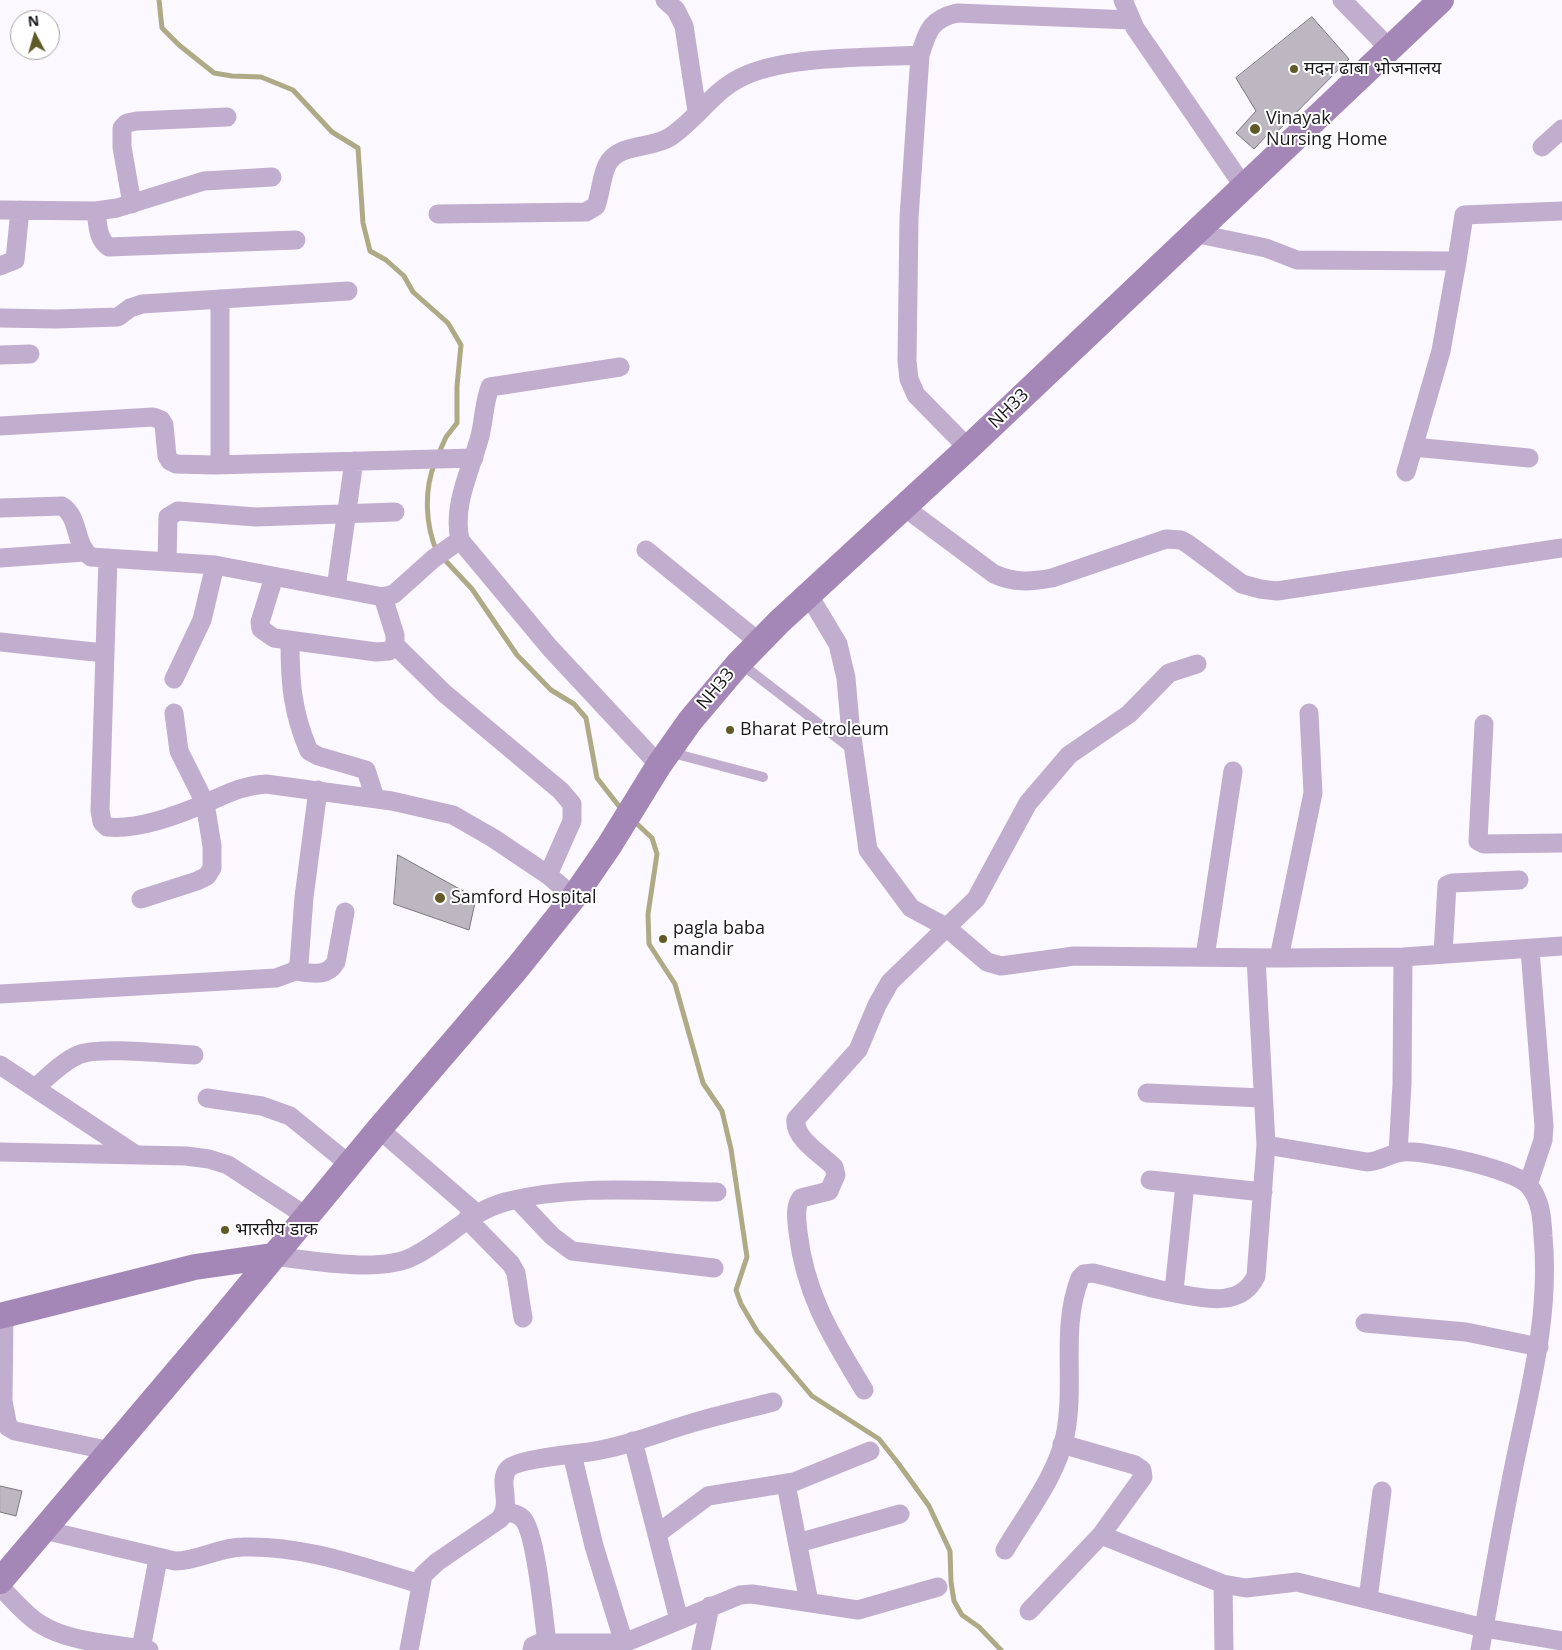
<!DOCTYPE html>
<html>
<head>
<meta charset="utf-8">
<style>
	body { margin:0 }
	#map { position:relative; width:1562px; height:1650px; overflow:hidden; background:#fcf8ff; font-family:"Open Sans",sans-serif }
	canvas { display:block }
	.north { position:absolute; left:10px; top:10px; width:50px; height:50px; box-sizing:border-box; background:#fff; border:1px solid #a3a3a4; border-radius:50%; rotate:354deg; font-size:14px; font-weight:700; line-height:20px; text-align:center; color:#1a181c }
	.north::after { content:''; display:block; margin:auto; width:18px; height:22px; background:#605a27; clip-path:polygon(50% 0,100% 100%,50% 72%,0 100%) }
</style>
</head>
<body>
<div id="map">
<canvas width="1562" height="1650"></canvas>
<div class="north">N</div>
</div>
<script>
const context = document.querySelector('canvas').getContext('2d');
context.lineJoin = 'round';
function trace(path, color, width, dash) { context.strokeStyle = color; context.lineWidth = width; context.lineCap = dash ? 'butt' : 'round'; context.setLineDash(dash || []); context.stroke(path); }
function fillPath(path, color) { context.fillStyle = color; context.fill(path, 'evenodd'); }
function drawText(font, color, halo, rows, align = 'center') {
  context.font = font + ' "Open Sans","Noto Sans Devanagari",sans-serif'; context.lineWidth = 4; context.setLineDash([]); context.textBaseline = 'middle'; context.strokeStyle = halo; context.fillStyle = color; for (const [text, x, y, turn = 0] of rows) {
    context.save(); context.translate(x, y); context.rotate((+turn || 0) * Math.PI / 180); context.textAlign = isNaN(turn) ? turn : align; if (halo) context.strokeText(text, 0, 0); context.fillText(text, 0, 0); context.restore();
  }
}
trace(new Path2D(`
	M159,0L162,28L179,45L214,73L232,76L261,77L293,90L332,132L358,148L363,223L370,251L386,260L404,276L413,292L448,323L461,345L457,386V423L446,437L438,455
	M435,462C424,490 425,524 437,552
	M443,558L472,589L517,655L551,690L574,704L586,718L597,778L622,810
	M634,821L652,838L657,854L648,914L649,944L675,984L703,1083L722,1111L731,1149L747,1257L736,1290L741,1304L757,1331L812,1396L879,1439L898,1463L929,1506L950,1551L951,1582L954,1601L962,1615L979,1627L1001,1650`), '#aeaa85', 5);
const building = new Path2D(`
	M1312,17L1349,59L1272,137L1269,133L1254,149L1236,133L1256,111L1236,78Z
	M398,855L476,898L469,930L394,904Z
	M0,1486L22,1491L16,1516L0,1512Z`);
fillPath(building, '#bdb7c1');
trace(building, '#7c7780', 1);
trace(new Path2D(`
	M740,663L853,750
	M669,752L763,777`), '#c1adce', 10);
trace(new Path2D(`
	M665,0L676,10L684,26L697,111
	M1123,0L1135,28L1244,187
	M1342,0L1389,48
	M1542,147L1562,129
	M132,204L122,147V128L127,123L137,121L227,117
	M0,210L96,211L117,208L204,181L272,177
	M96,211C98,224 97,239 109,247L296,240
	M438,214L586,212L596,206C601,192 601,178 607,165C617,143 652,149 670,137C696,120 712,92 740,78C784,55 870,58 920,55
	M1194,233L1266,248L1297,260L1457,261L1464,215L1562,211
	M0,266L15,260L20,210
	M220,299V465
	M0,318L56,319L118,317L130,308L142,304L348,291
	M0,355L30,354
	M620,367L490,387C484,403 484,420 480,436C471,470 452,505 460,540L550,648L659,765
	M0,426L153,417L161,420L164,425L167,456L170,461L176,464L214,465L474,458
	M1413,447L1529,458
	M968,448L916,395L909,379L907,361L909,218L920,55C928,30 931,19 957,13L1131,20
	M1406,472L1441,351L1457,261
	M904,507L994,574C1014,583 1031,582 1052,578L1166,539L1181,540L1188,544L1242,584L1260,589L1277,591L1562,548
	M0,508L62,506C80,517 74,545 91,557L215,565L383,597L394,594L433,559L460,540
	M646,550L759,642
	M0,558L84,552
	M108,558L100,810L102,822L107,827C138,830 175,816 204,804C227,794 240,786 266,784L392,801L453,815L493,838L548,875L574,897
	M167,562L168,517L178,511L256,517L395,512
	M274,577L260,622L261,629L274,638L376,652L389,651L395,645V635L383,597
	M336,588L354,461
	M808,594L838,644L846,678L850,723L868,850L911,908L946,927L987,962L1001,966L1074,956L1279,958L1403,957L1562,946
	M290,640C290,682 292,712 309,751L318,756L366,770L375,798
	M0,642L104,653
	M395,645L444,693L561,791L572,804V821L548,875
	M174,679L202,620L215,565
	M1484,724L1478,841L1484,844L1562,843
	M141,899L197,881L207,876L212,868V846L205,803L179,751L174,713
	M1443,954L1447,885L1452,883L1519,880
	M1205,957L1233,771
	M1279,958L1313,793L1309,713
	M295,971C311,973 327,978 336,962L345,912
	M0,994L276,978L295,971L299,964L304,897L318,790
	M0,1065L136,1155
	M35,1088C48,1077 62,1062 78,1055C99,1046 168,1054 194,1055
	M1147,1093L1262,1098
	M207,1098L262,1106L290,1116L349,1164
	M379,1129L476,1213
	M1266,1145L1367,1162C1380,1162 1390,1153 1403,1152C1425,1150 1515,1169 1529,1186C1541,1200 1542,1218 1543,1236C1551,1323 1526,1401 1510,1486C1499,1541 1490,1595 1480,1650
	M0,1152L186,1156L209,1159L228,1165L306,1216
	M1398,1153L1402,1084L1403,957
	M1150,1180L1263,1192
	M1528,1185L1543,1140L1544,1126L1530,950
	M518,1200L552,1236L572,1251L714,1268
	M467,1219L511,1264L516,1273L523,1318
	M272,1256C310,1260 381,1274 414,1256C446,1240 469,1212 505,1202C573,1184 647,1191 717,1192
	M1174,1291L1185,1184
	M4,1314L3,1401L8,1427L15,1431L111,1451
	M1365,1323L1466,1332L1539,1347
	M864,1390C832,1337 805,1295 798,1232C797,1221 794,1207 801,1198L829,1191L836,1175L834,1167C822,1155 793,1138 796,1119L858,1050L877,1005L890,982L976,899L1028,803L1069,755L1129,714L1169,673L1197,664
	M633,1441L679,1620
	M572,1454L594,1546L624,1643
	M786,1484L809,1602
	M506,1512C512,1513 519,1514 523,1519C536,1533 544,1620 547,1643
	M44,1530L175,1561C199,1561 219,1547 243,1547C304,1545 362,1567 420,1584
	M657,1534L708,1496L794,1482L870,1451
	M1101,1535L1223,1584L1246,1588L1297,1582L1484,1628L1562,1641
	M798,1543L900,1514
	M1005,1550C1026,1514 1056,1477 1065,1436C1076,1383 1060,1329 1080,1278L1084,1274L1093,1273C1124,1280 1199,1303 1226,1298C1240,1296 1250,1289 1256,1276L1266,1145L1256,958
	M1223,1584L1224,1650
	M0,1587C12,1598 25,1615 40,1624C70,1643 115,1644 149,1650
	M1368,1599L1382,1491
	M1029,1611L1101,1535L1143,1477L1142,1470L1135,1465L1062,1444
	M141,1649L158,1559
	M409,1650L423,1575L437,1562L500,1519C513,1502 497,1483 508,1469C516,1459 575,1454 589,1452C624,1447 658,1433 692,1423C719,1415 746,1409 773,1402
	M532,1650L533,1646L540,1643H624L740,1595L752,1594L858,1610L938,1587
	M701,1650L710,1606`), '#c1adce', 19);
trace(new Path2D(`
	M0,1316L195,1267L272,1256
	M0,1581L217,1325L379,1129L518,967L574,897L609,846L659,765L690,721L739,663L779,622L968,448L1441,0`), '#a487b7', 26);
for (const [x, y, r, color] of [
	[1294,69,5,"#605a27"],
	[1255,129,6,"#605a27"],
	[730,730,5,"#605a27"],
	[440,898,6,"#605a27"],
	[663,939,5,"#605a27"],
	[225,1230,5,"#605a27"]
]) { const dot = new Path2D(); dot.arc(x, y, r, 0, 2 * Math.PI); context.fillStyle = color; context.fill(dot); trace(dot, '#fff', 2); }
drawText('18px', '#1a181c', '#fff', [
	["मदन ढाबा भोजनालय",1304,69],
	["Vinayak",1266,119],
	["Nursing Home",1266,140],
	["Bharat Petroleum",740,730],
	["Samford Hospital",451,898],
	["pagla baba",673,929],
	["mandir",673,950],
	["भारतीय डाक",235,1230]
], 'left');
drawText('18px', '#1a181c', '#fff', [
	["NH33",1009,409,-44],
	["NH33",716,689,-50]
]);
</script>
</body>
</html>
